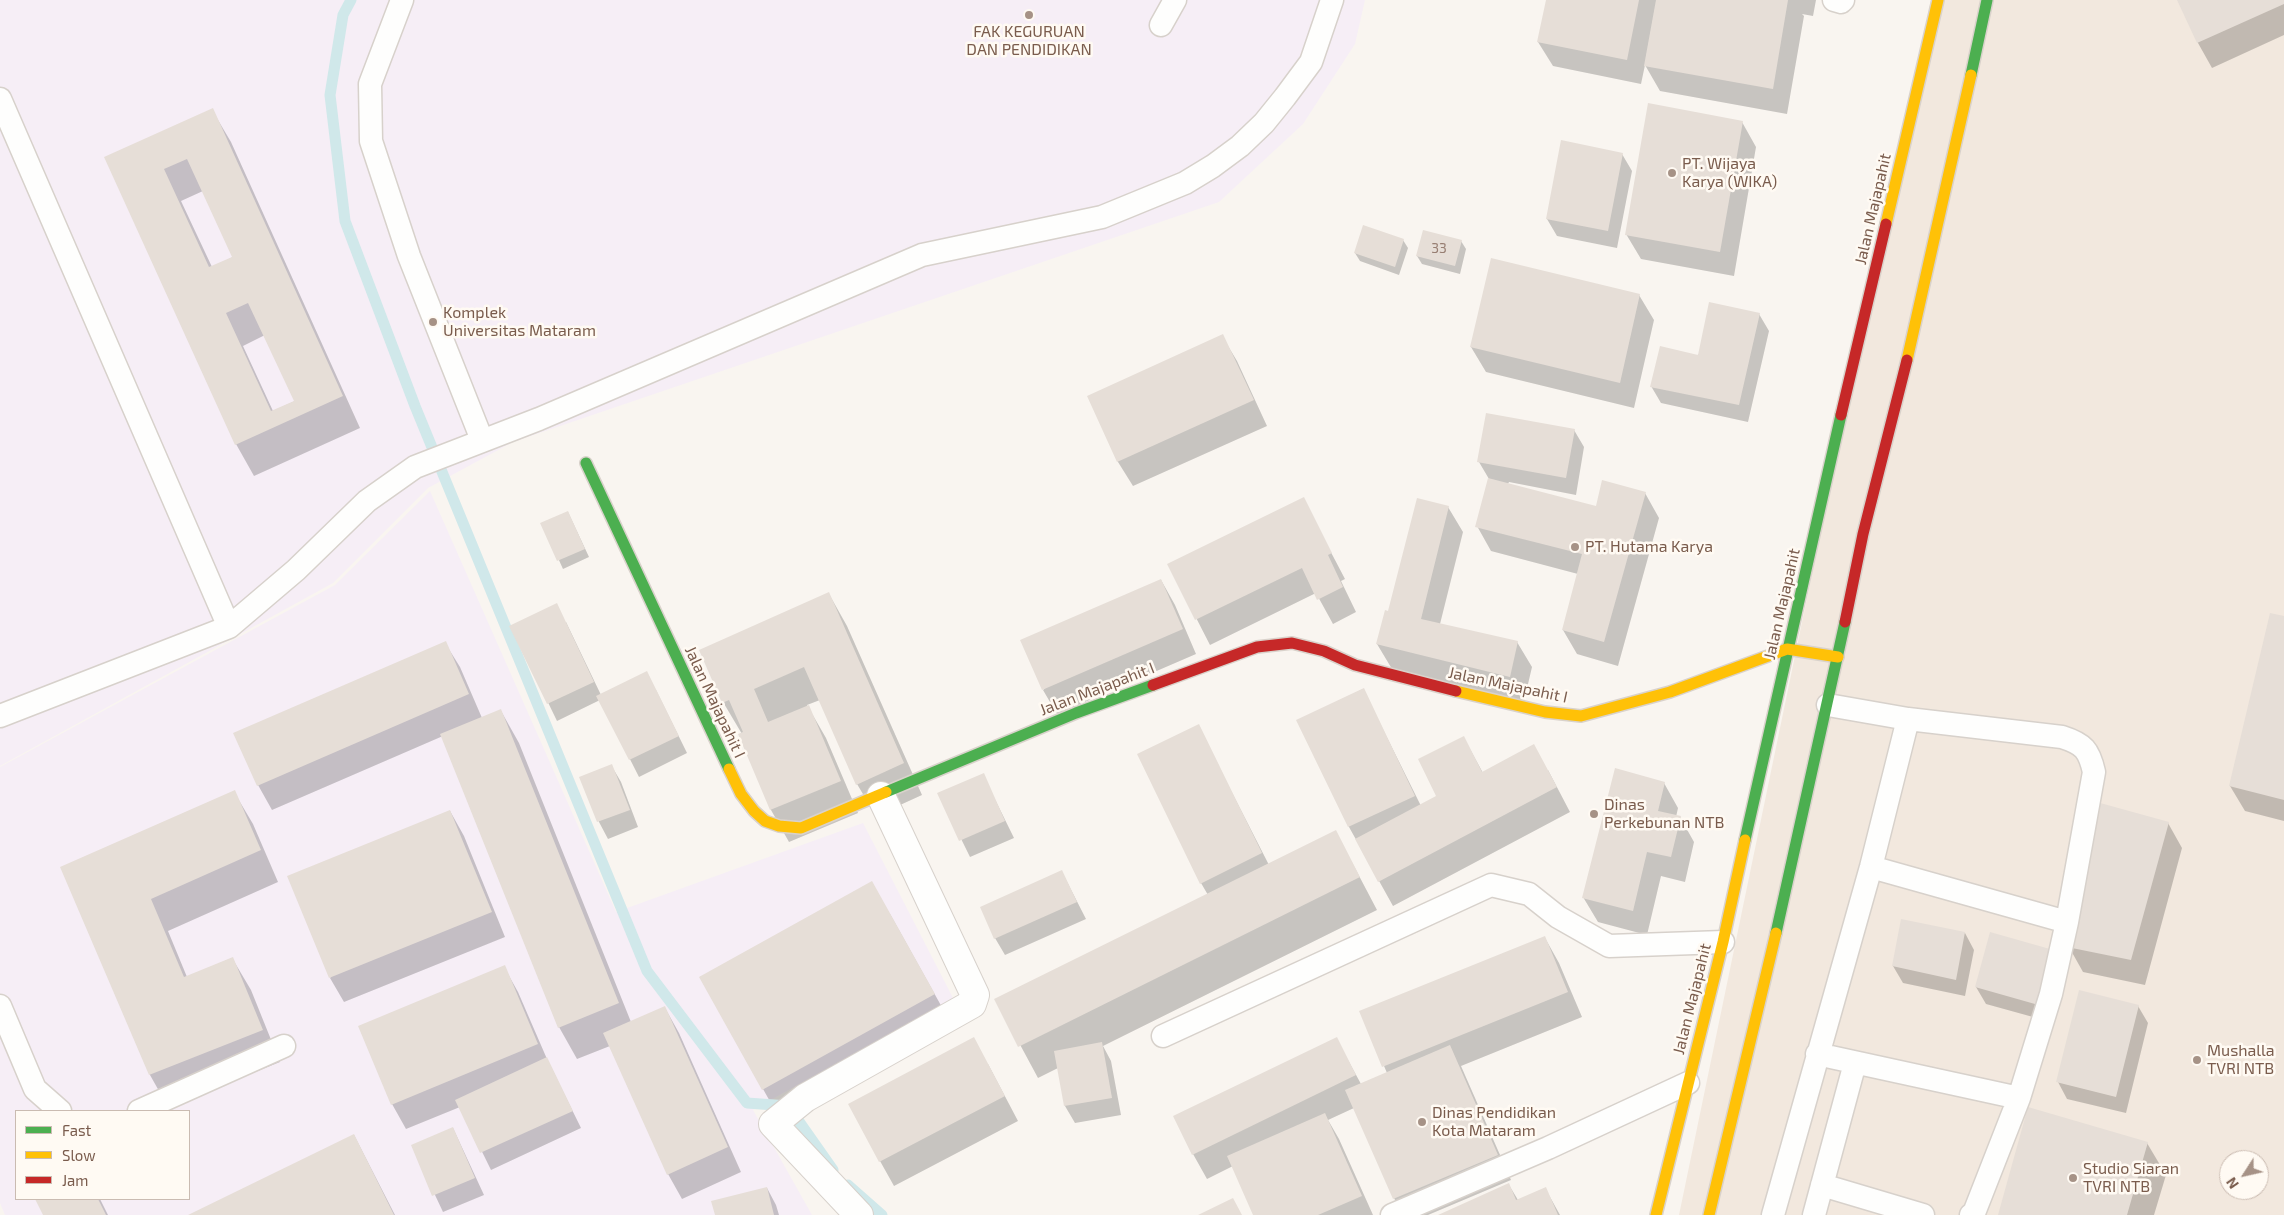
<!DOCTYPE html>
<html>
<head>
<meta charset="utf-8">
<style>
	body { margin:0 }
	#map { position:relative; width:2284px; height:1215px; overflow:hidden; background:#f9f5f0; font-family:"Exo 2",sans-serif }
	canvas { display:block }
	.legend { position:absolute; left:15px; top:1110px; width:175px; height:90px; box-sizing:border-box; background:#fffaf3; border:1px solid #cabbb1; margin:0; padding:6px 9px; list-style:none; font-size:15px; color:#7a5c4d }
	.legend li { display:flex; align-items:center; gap:10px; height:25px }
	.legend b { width:25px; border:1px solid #cabbb1 }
	.north { position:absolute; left:2219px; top:1150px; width:50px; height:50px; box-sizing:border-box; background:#fffaf3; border:1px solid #cabbb1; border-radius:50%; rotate:235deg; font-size:14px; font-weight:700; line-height:20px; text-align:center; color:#7a5c4d }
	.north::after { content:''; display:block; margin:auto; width:18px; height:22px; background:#a69286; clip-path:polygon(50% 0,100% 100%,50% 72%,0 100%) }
</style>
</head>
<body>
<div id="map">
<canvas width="2284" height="1215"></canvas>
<ul class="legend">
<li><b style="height:6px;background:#4caf50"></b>Fast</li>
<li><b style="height:6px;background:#ffc107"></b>Slow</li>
<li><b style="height:6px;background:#c62828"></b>Jam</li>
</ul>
<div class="north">N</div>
</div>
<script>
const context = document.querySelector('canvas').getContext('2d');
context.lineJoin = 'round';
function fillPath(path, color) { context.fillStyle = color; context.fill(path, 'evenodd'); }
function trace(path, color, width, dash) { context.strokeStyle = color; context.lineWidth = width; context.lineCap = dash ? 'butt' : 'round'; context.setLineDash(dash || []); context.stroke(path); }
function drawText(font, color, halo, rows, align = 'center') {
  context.font = font + ' "Exo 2",sans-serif'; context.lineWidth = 5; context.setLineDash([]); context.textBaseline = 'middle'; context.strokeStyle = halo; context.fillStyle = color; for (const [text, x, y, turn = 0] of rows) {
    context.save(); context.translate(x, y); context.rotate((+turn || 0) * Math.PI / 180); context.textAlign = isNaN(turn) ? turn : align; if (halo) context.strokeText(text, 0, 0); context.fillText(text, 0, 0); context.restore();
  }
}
fillPath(new Path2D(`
	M1931,0H2284V1215H1679ZM2229,1160H2259V1190H2229Z`), '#f2e8de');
fillPath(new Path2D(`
	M0,0H1365L1355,44L1303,124L1219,202L513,442L428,488L333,583L0,766Z
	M430,491L616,912L863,823L953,998L753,1110L812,1215H5L0,1203V767L335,585ZM16,1111H189V1199H16Z`), '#f6eef6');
fillPath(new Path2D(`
	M1547,0H1816L1813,16L1802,14L1804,16L1787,114L1660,91L1645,65L1641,84L1553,66L1538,42Z
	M2178,0H2284V35L2212,68L2198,43Z
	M212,110L231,142L360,428L254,476L236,444L106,158ZM203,191L233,257L212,267L181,201ZM265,335L295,401L273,411L243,346Z
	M1742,122L1756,147L1734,276L1641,259L1626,234Z
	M1622,154L1632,171L1617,248L1557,236L1547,219Z
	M1403,240L1408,248L1399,275L1360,261L1355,253Z
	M1461,241L1466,249L1460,274L1422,264L1417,256Z
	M1639,295L1654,320L1634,408L1486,372L1471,347Z
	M1759,314L1769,331L1748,422L1661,403L1651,386Z
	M1222,336L1237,361L1267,426L1133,486L1118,462L1089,397Z
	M1574,430L1584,447L1576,495L1509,482L1508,484L1596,507L1645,493L1659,518L1618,666L1577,654L1563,630L1578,574L1491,551L1477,526L1489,479L1479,462Z
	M1303,499L1345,579L1341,581L1356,612L1333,624L1316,593L1210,645L1169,565Z
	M1448,507L1463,532L1440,624L1517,642L1532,667L1524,701L1392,669L1377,644L1389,613Z
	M568,512L589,557L563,569L542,523Z
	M1161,580L1175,605L1196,654L1057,714L1043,690Z
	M829,594L847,626L922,795L876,816L857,784L820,700L807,705L826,738L858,813L789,842L771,810L742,734L723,702Z
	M2284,618V821L2245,811L2230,786Z
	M566,622L601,695L656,690L687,753L639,777L600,700L557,721L511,626Z
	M445,643L460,667L482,718L501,711L519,743L631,1022L665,1008L679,1033L741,1172L682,1199L668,1174L610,1046L577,1059L559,1027L443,736L272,810L258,785Z
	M1363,689L1421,806L1438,797L1464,738L1483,773L1548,770L1570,812L1393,906L1349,827L1298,720Z
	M1198,726L1269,865L1336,832L1377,910L1103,1046L1111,1061L1121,1115L1075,1123L1065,1106L1058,1068L1038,1078L996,1000L1208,895L1201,883Z
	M611,765L621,782L638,827L608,839L599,822L581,778Z
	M983,775L1014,838L970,857L939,794Z
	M1664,783L1678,808L1676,817H1680L1694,842L1685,882L1661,876L1647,935L1598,922L1583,897Z
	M234,792L253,824L278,882L168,931L187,977L232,958L251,990L280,1062L168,1107L150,1075L62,868Z
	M450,811L464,836L505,937L344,1002L330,978Z
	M2168,823L2182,848L2145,985L2083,972L2069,947Z
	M1062,872L1086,919L1005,955L995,938Z
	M890,914L953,1027L781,1121L700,977Z
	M1965,933L1974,950L1965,996L1903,983L1893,966Z
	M1991,934L2051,1022L1986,1004L1976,987Z
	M1545,938L1559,963L1582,1017L1461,1066L1511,1180L1428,1215H1403L1394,1198L1354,1108L1328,1120L1339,1139L1373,1215H1255L1233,1166L1207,1179L1193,1154L1336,1038L1361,1084L1387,1073L1361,1012Z
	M504,967L518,992L547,1059L581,1128L491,1170L460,1107L406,1129L392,1104Z
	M2138,1006L2148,1023L2126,1113L2067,1099L2058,1082Z
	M988,1064L1018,1121L894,1186L880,1161Z
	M453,1128L484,1195L443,1212L412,1146Z
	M354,1135L395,1215H191Z
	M2147,1143L2166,1175L2154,1215H1999Z
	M1509,1185L1518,1200L1545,1188L1560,1215H1441Z
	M767,1188L776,1205L779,1215H716Z
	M37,1199H100L108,1215H44Z`), '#0003');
trace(new Path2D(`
	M351,0L343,15L330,95L345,221L415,406L647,971L747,1103L788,1106L833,1170
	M848,1185L882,1215`), '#d0e8ea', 11);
fillPath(new Path2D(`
	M1546,0H1639L1627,60L1537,42Z
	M1656,0H1788L1773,89L1644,66Z
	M2177,0H2284V4L2197,43Z
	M1648,103L1743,121L1720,252L1625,235Z
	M213,108L343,396L235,445L104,157ZM187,159L232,257L209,267L164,169ZM248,303L294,401L271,411L226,313Z
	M1561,140L1623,153L1608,231L1546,219Z
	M1363,225L1404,239L1395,267L1354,253Z
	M1423,230L1462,240L1455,266L1416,256Z
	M1491,258L1640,294L1620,383L1470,347Z
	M1709,302L1760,313L1739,405L1650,387L1660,346L1698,355Z
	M1223,334L1254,400L1117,462L1087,396Z
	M1486,413L1575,429L1566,478L1477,462Z
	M1488,478L1596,506L1602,480L1646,492L1604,642L1562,630L1582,554L1475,527Z
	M1304,497L1332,553L1328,555L1343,587L1317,600L1302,568L1195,620L1167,564Z
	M1417,498L1449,506L1421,619L1518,641L1510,677L1376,644L1385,610L1388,611Z
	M568,511L585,549L557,561L540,523Z
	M1161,579L1183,629L1042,690L1020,640Z
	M829,592L904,763L856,785L804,667L754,689L768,722L809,705L841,781L770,810L738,734L743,732L729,700L722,703L699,650Z
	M557,603L594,682L547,704L509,626Z
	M2270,613L2284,616V800L2229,786Z
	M446,641L469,694L257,786L233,733Z
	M647,671L679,736L629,760L596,696Z
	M1364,688L1415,796L1348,827L1296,720Z
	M501,709L619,1003L558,1028L440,734Z
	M1199,724L1262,853L1200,884L1137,754Z
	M1464,736L1482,772L1534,744L1557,787L1378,882L1355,839L1436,796L1418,759Z
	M612,764L630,810L597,822L579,777Z
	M1615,768L1665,782L1658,811L1681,816L1671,857L1647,852L1633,911L1582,898Z
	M984,773L1005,821L959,841L937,793Z
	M235,790L261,850L151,899L184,977L233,957L263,1030L149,1075L60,867Z
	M2093,801L2169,822L2131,960L2067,947Z
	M450,810L492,912L329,978L287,876Z
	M1336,830L1360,877L1018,1047L994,999Z
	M1062,870L1077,902L994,939L980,907Z
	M872,881L935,994L762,1090L699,977Z
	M1901,919L1965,932L1956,980L1892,966Z
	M1990,932L2057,951L2042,1006L1975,987Z
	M1545,936L1568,992L1382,1067L1359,1011Z
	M505,965L538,1044L391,1105L358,1026Z
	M2079,990L2139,1005L2116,1097L2056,1082Z
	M665,1006L728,1147L667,1175L603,1033Z
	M974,1037L1005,1096L879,1162L848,1104Z
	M1337,1037L1356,1075L1192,1155L1173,1116Z
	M1102,1042L1112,1098L1064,1106L1054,1051Z
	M1450,1045L1498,1155L1393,1199L1345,1090Z
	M547,1057L573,1111L480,1153L455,1100Z
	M2028,1107L2148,1142L2127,1215H1998Z
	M1325,1113L1362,1196L1318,1215H1253L1227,1156Z
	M453,1127L475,1178L432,1196L411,1145Z
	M354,1134L394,1215H188Z
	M1509,1183L1516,1200L1546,1187L1558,1215H1438Z
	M767,1187L774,1215H715L711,1201Z
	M1233,1198L1242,1215H1198Z
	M35,1199H98L106,1215H43Z`), '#e6ded7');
const lane = new Path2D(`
	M402,0L370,84L371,141L409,256L482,440
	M1834,0L1841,2L1843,0
	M1161,25L1175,0
	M0,99L229,627
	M1828,705L1908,719L2062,737C2084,744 2089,750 2094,772L2067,922L2051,994L2019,1098
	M0,716L229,627L296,570L367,501L415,467L539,419L922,255L1102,217L1185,183L1213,166L1240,146L1264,123L1285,97L1311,62L1332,0
	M1871,867L2067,922
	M0,1006L35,1089L60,1111
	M1163,1036L1491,885L1529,894L1558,917L1609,946L1723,942
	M1817,1054L2019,1098L1974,1213L1971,1215
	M139,1111L284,1046
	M1822,1185L1923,1215
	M1392,1215L1548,1148L1688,1083
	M1773,1215L1871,867L1908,719
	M1814,1215L1855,1063`);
const street = new Path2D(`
	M859,1215L773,1124L805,1098L972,1004L975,995L881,796`);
const fast = new Path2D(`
	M1971,75L1987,0
	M586,463L729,769
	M886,792L1076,713L1153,685
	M1745,840L1841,415
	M1776,933L1845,622`);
const slow = new Path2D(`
	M1886,224L1938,0
	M1907,360L1971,75
	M1456,691L1545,712L1581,716L1670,692L1787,649L1838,657
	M729,769L741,794L754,811L765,821L779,826L801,828L886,792
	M1656,1215L1723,942L1745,840
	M1709,1215L1776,933`);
const jam = new Path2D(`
	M1841,415L1886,224
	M1845,622L1863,534L1907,360
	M1153,685L1257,647L1292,643L1324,651L1355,665L1456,691`);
trace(lane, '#d7d1cb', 25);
trace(street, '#d7d1cb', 30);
trace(fast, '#d9d2cb', 14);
trace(slow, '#d9d2cb', 14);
trace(jam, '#d9d2cb', 14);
trace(lane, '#fefefd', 22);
trace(street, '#fefefd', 28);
trace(fast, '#4caf50', 11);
trace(slow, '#ffc107', 11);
trace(jam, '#c62828', 11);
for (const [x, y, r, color] of [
	[1029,15,5,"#a69286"],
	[1672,173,5,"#a69286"],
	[433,322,5,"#a69286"],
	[1575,547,5,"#a69286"],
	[1594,814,5,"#a69286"],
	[2197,1060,5,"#a69286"],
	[1422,1122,5,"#a69286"],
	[2073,1178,5,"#a69286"]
]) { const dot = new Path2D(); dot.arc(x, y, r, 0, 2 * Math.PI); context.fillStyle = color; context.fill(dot); trace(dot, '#fffaf3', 2); }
drawText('14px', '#977e72', null, [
	["33",1439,248]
]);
drawText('16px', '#7a5c4d', '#fffaf3', [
	["FAK KEGURUAN",1029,32,"center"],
	["DAN PENDIDIKAN",1029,50,"center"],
	["PT. Wijaya",1682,164],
	["Karya (WIKA)",1682,182],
	["Komplek",443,313],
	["Universitas Mataram",443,331],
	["PT. Hutama Karya",1585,547],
	["Dinas",1604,805],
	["Perkebunan NTB",1604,823],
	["Mushalla",2207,1051],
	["TVRI NTB",2207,1069],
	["Dinas Pendidikan",1432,1113],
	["Kota Mataram",1432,1131],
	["Studio Siaran",2083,1169],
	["TVRI NTB",2083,1187]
], 'left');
drawText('16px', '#7a5c4d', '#fffaf3', [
	["Jalan Majapahit",1873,209,-77],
	["Jalan Majapahit",1782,604,-77],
	["Jalan Majapahit I",1508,685,12],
	["Jalan Majapahit I",1097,689,-21],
	["Jalan Majapahit I",715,702,65],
	["Jalan Majapahit",1692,999,-76]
]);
</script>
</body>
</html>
